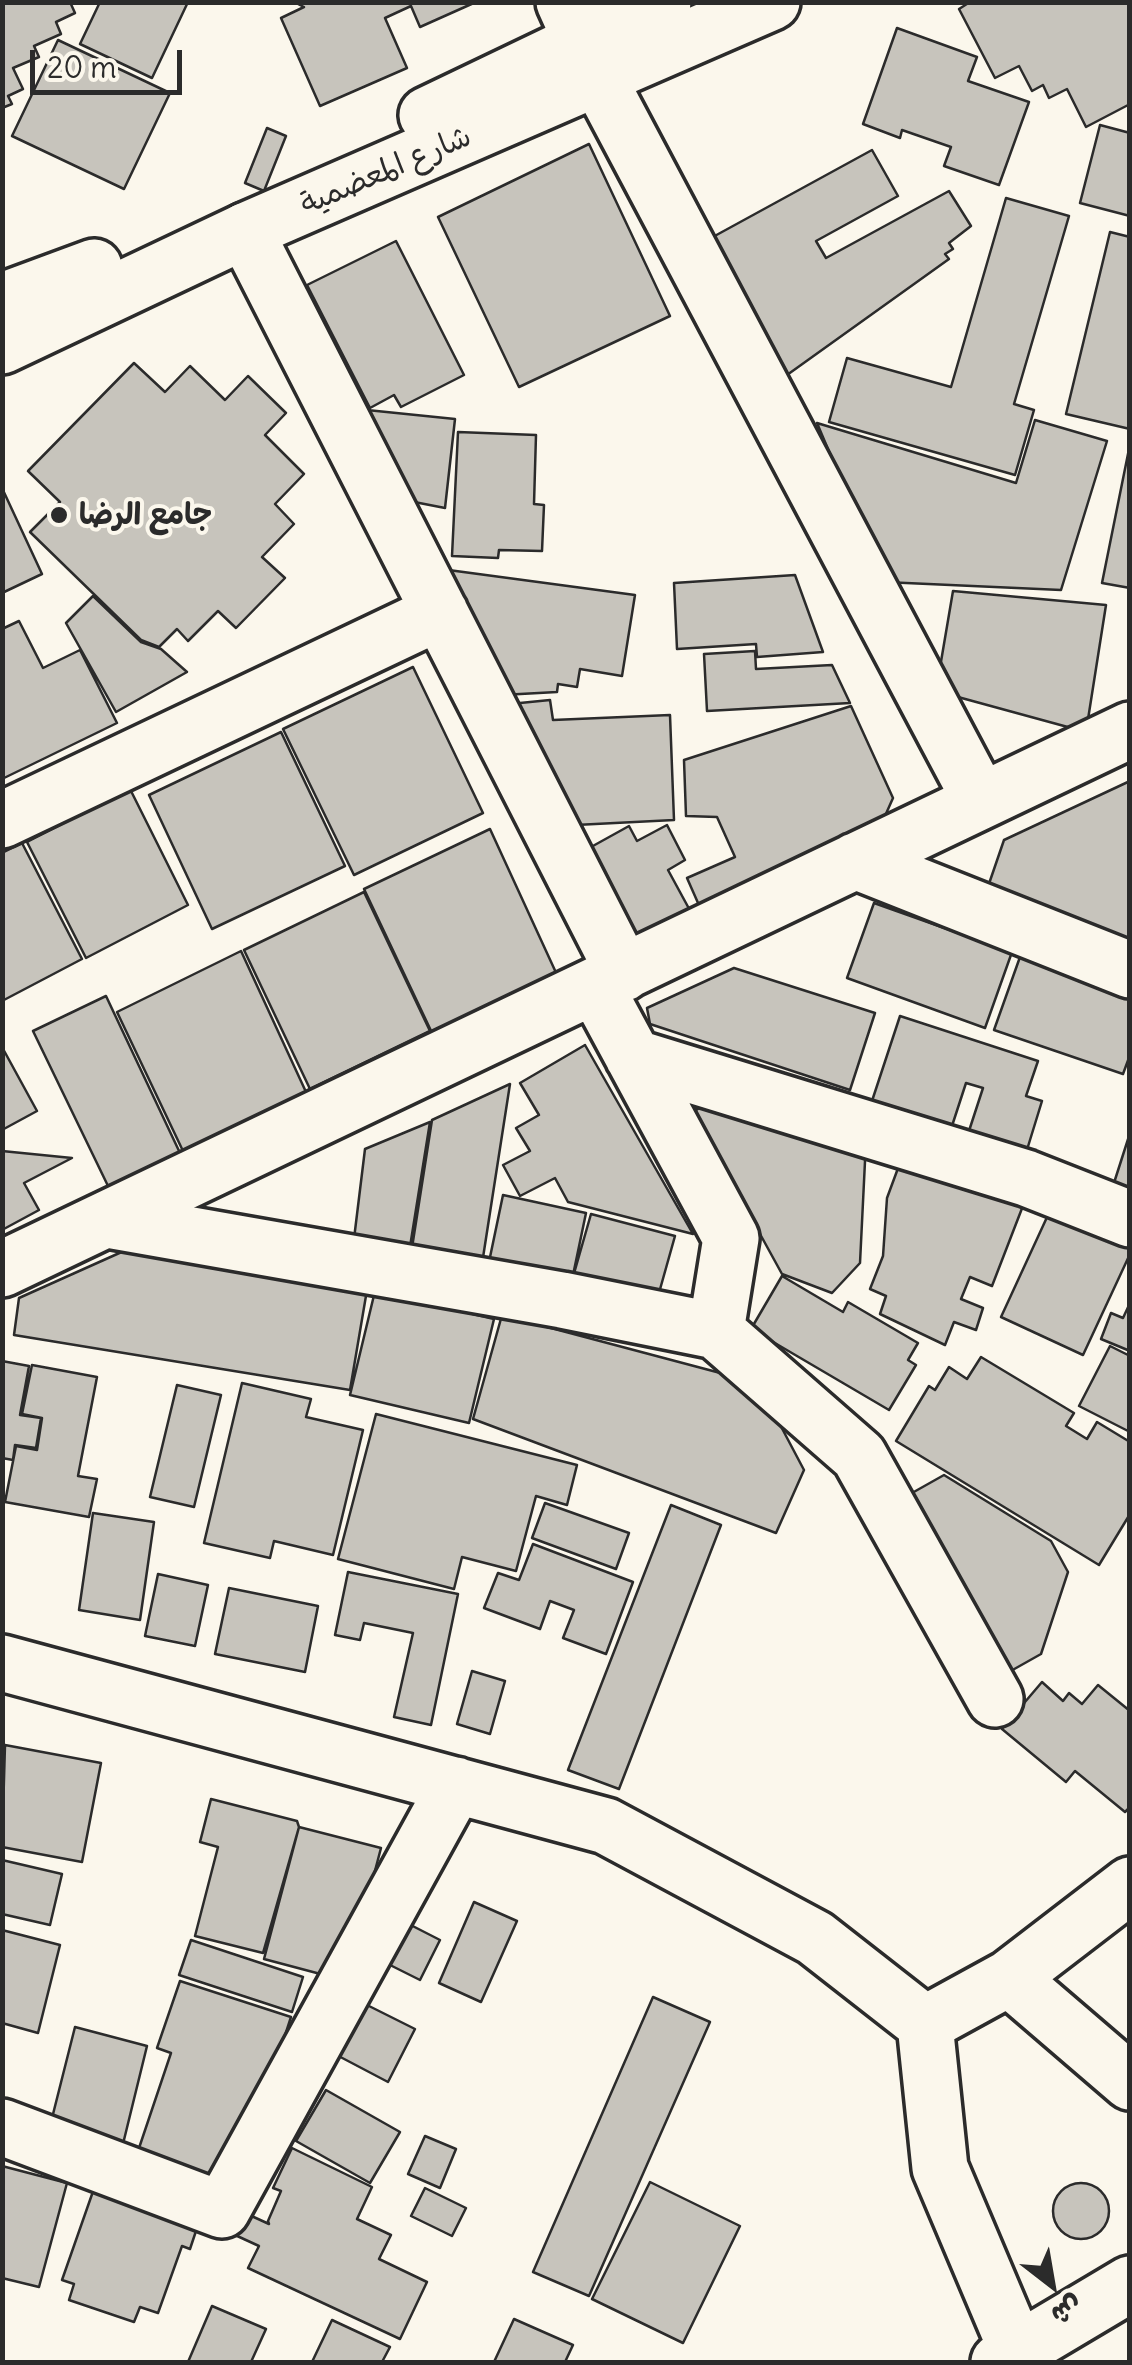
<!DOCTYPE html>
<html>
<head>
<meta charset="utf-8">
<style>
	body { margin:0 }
	#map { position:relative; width:1132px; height:2365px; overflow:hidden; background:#fbf7ec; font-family:Delius,"Playpen Sans Arabic",sans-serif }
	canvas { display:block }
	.frame { position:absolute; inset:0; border:5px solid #2b2b2b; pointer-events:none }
	.north { position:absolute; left:1002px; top:2235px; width:100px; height:100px; -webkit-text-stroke:8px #fbf7ec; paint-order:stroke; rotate:149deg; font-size:28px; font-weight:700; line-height:40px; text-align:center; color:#2b2b2b }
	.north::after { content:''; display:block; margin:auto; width:35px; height:45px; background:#2b2b2b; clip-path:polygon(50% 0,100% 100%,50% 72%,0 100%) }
	.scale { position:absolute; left:30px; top:50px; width:152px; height:45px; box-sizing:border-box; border:5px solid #2b2b2b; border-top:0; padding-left:12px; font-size:30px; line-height:35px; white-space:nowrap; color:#2b2b2b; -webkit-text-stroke:8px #fbf7ec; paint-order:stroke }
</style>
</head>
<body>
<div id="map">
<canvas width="1132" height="2365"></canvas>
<div class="frame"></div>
<div class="north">ش</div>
<div class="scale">20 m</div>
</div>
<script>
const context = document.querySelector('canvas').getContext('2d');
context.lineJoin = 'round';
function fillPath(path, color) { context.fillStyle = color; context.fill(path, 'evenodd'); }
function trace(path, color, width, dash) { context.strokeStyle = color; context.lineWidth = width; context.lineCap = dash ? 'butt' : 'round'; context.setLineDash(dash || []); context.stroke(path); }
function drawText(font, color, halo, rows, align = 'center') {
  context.font = font + ' Delius,"Playpen Sans Arabic",sans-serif'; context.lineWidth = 8; context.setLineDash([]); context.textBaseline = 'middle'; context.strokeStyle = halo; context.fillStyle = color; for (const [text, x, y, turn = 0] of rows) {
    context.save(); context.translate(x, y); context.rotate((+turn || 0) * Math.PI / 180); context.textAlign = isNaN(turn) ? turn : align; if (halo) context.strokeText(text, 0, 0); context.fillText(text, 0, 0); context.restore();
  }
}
const building = new Path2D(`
	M2,2H70L75,13L56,22L61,34L34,46L39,57L13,68L23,89L8,96L12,104L2,108Z
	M100,2H188L152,78L80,44Z
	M294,2H476L420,27L411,6L385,18L407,68L320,106L281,18L304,7Z
	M970,2H1130V104L1086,127L1067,89L1049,98L1043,85L1032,91L1019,66L995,78L959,9Z
	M897,28L977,57L968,81L1029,102L999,185L944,166L951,147L902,130L900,138L863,124Z
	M58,40L170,93L124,189L12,136Z
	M1100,125L1130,133V216L1080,203Z
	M267,128L286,136L264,191L245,183Z
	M589,144L670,316L519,387L438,217Z
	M872,150L898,196L816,241L826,258L949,191L971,226L949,243L953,249L945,254L949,259L787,375L711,238Z
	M1006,198L1069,216L1014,404L1034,410L1015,475L829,422L847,358L951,387Z
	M1110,232L1130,237V429L1066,414Z
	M396,241L464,375L401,407L394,395L370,408L307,285Z
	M134,363L165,392L190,366L225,400L248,376L286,413L265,435L304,474L275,504L294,524L262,557L285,578L236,628L218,611L188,641L177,629L159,647L141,640L30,532L60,502L28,471Z
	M367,410L455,419L445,508L404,500Z
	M1035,420L1107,441L1061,590L884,582L817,423L1016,483Z
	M458,432L536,435L534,504L544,505L542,551L499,550L498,558L452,556Z
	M1129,449H1130V588L1102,583Z
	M2,488L42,574L2,593Z
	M441,569L635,595L622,676L580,669L577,687L558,684L557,692L502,695Z
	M795,575L823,652L757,657L756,644L677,649L674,583Z
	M953,591L1106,605L1086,732L936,691Z
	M93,596L141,642L161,649L187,672L116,712L66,623Z
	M19,621L43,668L80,650L117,723L2,779V629Z
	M755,651L756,669L832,665L850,703L707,711L704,654Z
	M413,667L483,813L354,875L283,729Z
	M550,700L553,720L670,715L674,820L556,826L500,705Z
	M851,706L893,798L877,834L702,912L687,878L735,857L717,817L686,816L684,760Z
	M281,732L345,866L212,929L149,795Z
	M1130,781V959L980,910L1004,840Z
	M130,789L188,905L86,958L27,842Z
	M667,825L685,860L668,870L693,916L626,953L573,857L629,826L637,841Z
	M490,829L558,977L433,1035L364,889Z
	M22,843L82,959L2,1001V853Z
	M364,892L430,1031L310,1089L244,950Z
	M874,903L1012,952L985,1028L847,978Z
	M241,951L306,1092L183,1151L117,1012Z
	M1020,957L1130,994V1055L1123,1074L994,1030Z
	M734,968L875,1013L850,1090L650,1024L647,1008Z
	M106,996L180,1153L109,1188L33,1031Z
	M900,1016L1038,1061L1026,1096L1042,1101L1026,1153L968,1134L983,1088L966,1083L951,1129L871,1104Z
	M585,1045L693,1234L568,1202L555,1178L520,1196L503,1165L530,1151L516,1128L539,1115L520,1083Z
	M2,1047L37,1111L2,1130Z
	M510,1084L482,1264L411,1254L432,1120Z
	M730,1089L866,1141L860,1263L832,1293L782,1274L693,1112Z
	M430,1122L409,1253L353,1247L365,1149Z
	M1130,1133V1191L1113,1186Z
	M2,1151L72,1158L24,1183L39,1210L2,1230Z
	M904,1152L1026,1198L992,1286L970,1277L961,1299L983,1308L976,1330L954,1322L945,1345L880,1314L886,1296L870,1289L883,1256L887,1198Z
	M503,1195L586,1213L572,1280L489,1262Z
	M1054,1202L1130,1236V1254L1083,1355L1001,1317Z
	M591,1214L675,1236L657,1300L573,1277Z
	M135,1246L368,1284L350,1390L14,1335L19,1298Z
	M782,1276L843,1312L848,1302L918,1343L908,1360L916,1365L889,1410L751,1329Z
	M375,1291L494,1319L469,1423L350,1395Z
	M1130,1303V1351L1101,1339L1111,1313L1123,1318Z
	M502,1315L758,1383L804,1470L776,1533L473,1419Z
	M1110,1346L1130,1356V1432L1079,1406Z
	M981,1357L1074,1413L1066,1426L1087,1439L1097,1422L1130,1442V1514L1099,1565L896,1441L929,1386L935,1390L949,1367L967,1379Z
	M2,1361L29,1366L20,1415L41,1418L36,1448L15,1445L13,1460L2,1458Z
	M32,1365L97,1377L78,1476L97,1479L89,1517L5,1502L16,1446L37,1450L42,1418L22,1414Z
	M242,1383L311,1399L306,1417L363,1430L333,1555L274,1541L270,1558L204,1543Z
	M177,1385L221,1395L194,1507L150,1497Z
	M376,1414L577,1465L567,1505L536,1496L516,1571L462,1557L454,1589L338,1559Z
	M944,1475L1051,1541L1068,1572L1041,1654L1009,1672L912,1493Z
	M545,1503L629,1533L616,1569L532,1538Z
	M671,1505L721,1525L619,1789L568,1770Z
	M93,1513L154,1522L140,1620L79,1610Z
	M533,1544L633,1582L606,1654L563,1638L574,1610L550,1601L540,1629L484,1608L498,1573L519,1580Z
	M348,1572L458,1594L431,1725L394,1717L413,1633L364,1623L360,1640L335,1635Z
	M158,1574L208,1585L195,1646L145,1636Z
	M229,1588L318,1606L305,1672L215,1654Z
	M472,1671L505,1681L490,1734L457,1724Z
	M1042,1682L1063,1701L1069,1693L1082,1704L1098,1685L1130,1711V1807L1125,1812L1075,1771L1066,1782L1002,1729Z
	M5,1745L101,1763L82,1862L2,1847Z
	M211,1799L297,1821L299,1827L263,1953L195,1936L218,1847L200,1842Z
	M299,1827L381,1848L361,1924L345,1941L339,1939L328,1976L264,1959Z
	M2,1860L62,1874L50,1925L2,1914Z
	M474,1902L517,1921L481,2002L439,1983Z
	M397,1918L440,1940L420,1980L376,1958Z
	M2,1930L60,1945L38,2033L2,2023Z
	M191,1940L303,1977L292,2012L179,1975Z
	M180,1981L291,2017L255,2128L222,2185L136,2157L171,2053L157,2048Z
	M653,1997L710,2022L589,2296L533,2272Z
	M355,1999L415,2029L388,2082L329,2051Z
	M75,2027L147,2046L122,2148L49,2130Z
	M326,2090L400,2132L370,2183L296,2141Z
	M425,2136L456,2149L440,2188L408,2174Z
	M292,2148L372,2187L357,2219L391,2235L379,2259L427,2282L400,2339L248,2268L259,2246L235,2235L245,2213L269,2224L268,2221L281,2191L273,2188Z
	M2,2166L67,2183L39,2287L2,2278Z
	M97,2180L201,2216L190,2249L182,2246L158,2313L140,2307L134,2322L69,2300L74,2284L62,2280Z
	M650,2182L740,2226L683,2343L592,2299Z
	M1053 2211a28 28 0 1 1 56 0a28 28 0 1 1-56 0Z
	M425,2188L466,2208L452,2236L411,2216Z
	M212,2306L266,2329L251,2362H188Z
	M514,2319L573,2345L565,2362H494Z
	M332,2320L390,2347L382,2362H312Z`);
fillPath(building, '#c7c4bc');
trace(building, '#2b2b2b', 2.5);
const minor = new Path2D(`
	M564,2L599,80L981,801
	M245,231L624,973
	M2,820L440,612
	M855,861L1130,970
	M595,986L731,1238L716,1331
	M633,1057L1026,1178L1130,1219
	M107,1220L562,1300L716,1331L859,1456L995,1699
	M2,1269L1130,730
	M2,1663L606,1826L815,1938L925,2024L940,2168L1022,2362
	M1009,1978L1130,2082
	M925,2024L1009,1978L1130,1885
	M2,2127L222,2210L456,1785
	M999,2362L1130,2284`);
const major = new Path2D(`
	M427,115L663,2
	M2,301L94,267
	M2,346L245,231L772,2`);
trace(minor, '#2b2b2b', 62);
trace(major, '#2b2b2b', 62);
trace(minor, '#fbf7ec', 55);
trace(major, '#fbf7ec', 55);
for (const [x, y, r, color] of [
	[59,515,10,"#2b2b2b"]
]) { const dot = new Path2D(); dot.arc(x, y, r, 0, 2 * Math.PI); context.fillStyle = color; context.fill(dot); trace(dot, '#fbf7ec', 4); }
drawText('30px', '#2b2b2b', '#fbf7ec', [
	["شارع المعضمية",386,171,-23]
]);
drawText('bold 30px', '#2b2b2b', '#fbf7ec', [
	["جامع الرضا",79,515]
], 'left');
</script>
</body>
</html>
